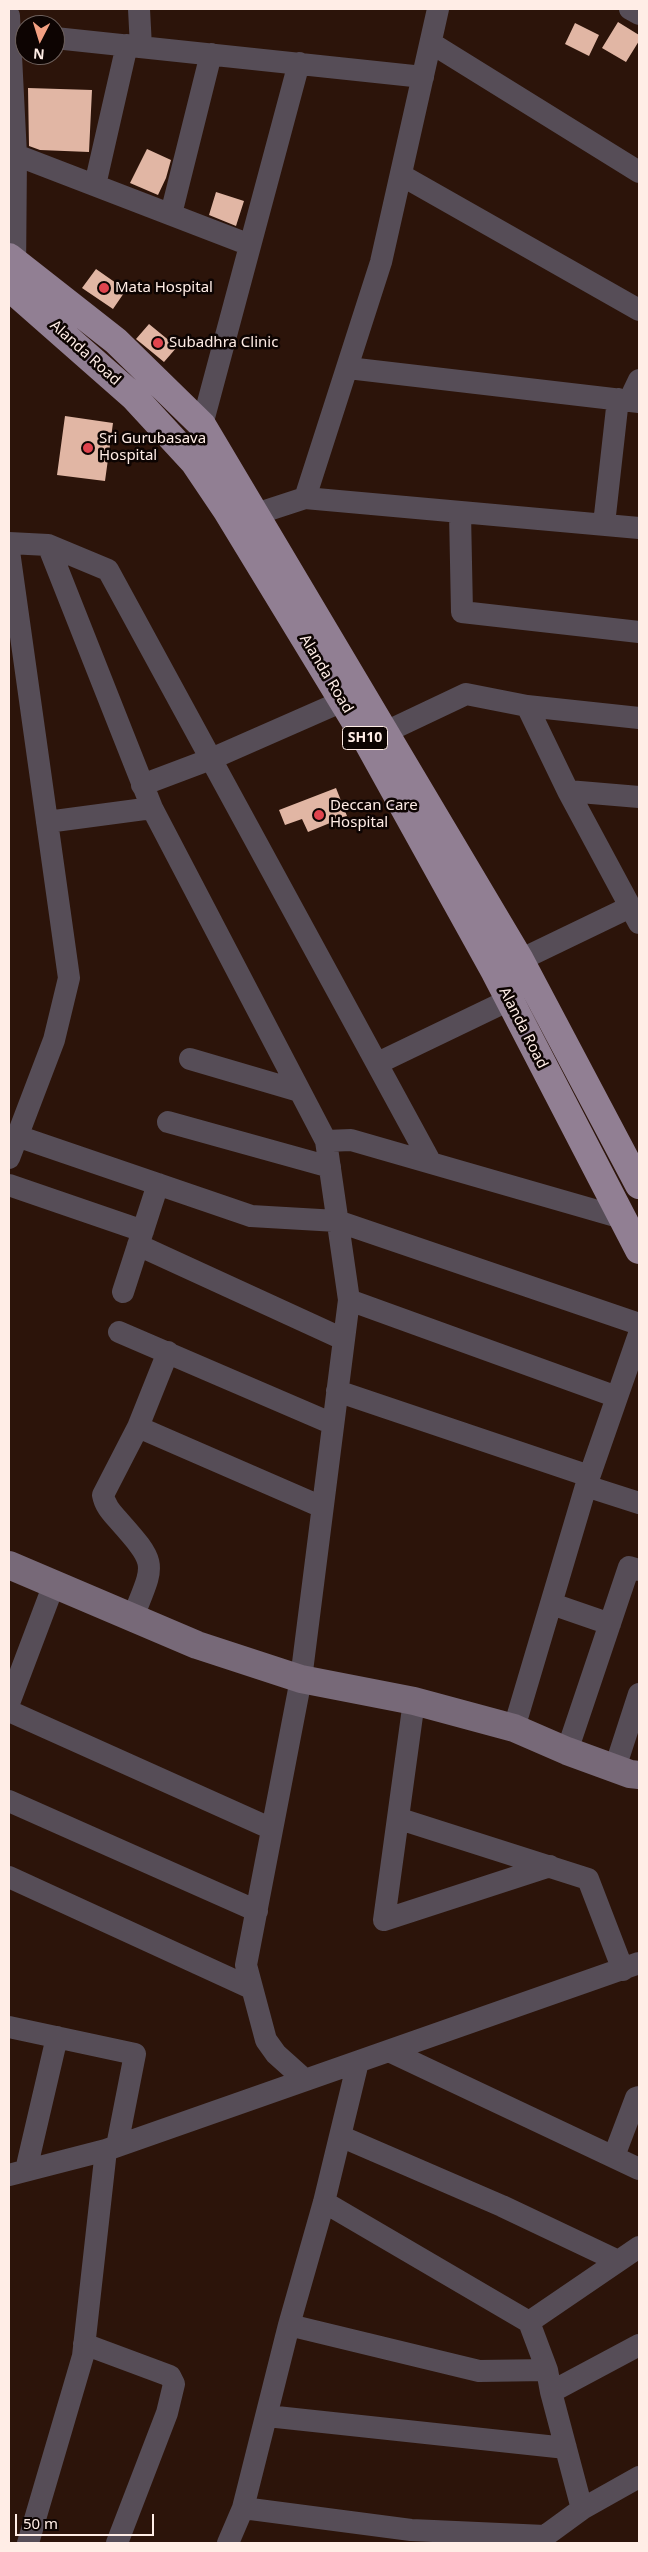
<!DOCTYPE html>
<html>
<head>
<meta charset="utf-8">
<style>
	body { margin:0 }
	#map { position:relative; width:648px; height:2552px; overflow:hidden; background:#2c140a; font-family:"Noto Sans",sans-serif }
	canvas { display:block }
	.frame { position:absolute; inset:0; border:10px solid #ffede6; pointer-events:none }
	.north { position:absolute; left:15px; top:15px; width:50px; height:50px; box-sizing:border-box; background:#0d0402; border:1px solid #6e615d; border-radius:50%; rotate:185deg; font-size:14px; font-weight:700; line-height:20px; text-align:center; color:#ffede6 }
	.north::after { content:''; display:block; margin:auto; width:18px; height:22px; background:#f3a082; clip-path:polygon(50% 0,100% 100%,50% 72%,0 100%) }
	.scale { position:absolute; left:15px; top:2514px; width:139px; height:22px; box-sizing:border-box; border:2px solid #ffede6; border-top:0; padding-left:6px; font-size:15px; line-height:18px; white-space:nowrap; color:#ffede6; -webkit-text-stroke:4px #0d0402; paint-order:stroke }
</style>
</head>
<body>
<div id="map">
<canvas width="648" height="2552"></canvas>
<div class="frame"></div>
<div class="north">N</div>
<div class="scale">50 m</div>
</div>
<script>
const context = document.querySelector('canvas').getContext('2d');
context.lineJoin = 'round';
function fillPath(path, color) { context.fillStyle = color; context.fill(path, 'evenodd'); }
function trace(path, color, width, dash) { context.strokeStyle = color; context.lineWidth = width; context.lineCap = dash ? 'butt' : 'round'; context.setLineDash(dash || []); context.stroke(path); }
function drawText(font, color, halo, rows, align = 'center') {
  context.font = font + ' "Noto Sans",sans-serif'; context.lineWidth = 5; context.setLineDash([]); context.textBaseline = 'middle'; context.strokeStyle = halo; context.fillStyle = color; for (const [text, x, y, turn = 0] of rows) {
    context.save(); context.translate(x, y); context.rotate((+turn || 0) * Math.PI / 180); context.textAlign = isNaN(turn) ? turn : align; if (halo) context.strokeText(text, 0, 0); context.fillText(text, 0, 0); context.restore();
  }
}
fillPath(new Path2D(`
	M618,22L639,35V41L626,62L602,48Z
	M575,23L599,35L589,56L565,44Z
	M28,88L92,90L89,152L40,150L29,146Z
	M147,149L171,160L166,178L158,195L130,183Z
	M216,192L244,201L236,226L209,215Z
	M96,269L126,290L113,309L82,288Z
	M149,324L177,347L164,362L136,339Z
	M65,416L113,423L105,481L57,475Z
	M336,788L347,816L308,832L302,819L285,825L279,810Z`), '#e1b6a4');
trace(new Path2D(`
	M139,9L141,47
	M630,9L639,14
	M9,16L16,155L15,275
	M55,38L423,77
	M431,43L639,172
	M16,155L250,245
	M401,175L639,310
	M95,185L127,45
	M171,214L211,54
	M348,368L639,402
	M629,401L639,380
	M202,425L299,63
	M305,498L381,262L438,9
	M239,512L256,514L305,498L639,528
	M460,513L462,612L639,632
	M604,524L618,399
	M9,543L48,545L152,808L326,1141L349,1300L301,1679L246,1965L266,2040L276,2054L305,2080
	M48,545L108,570L431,1163
	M9,551L69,978L54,1040L9,1158
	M527,706L639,718
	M371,739L466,694L527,706L568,791L639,923
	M142,785L211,759L343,701
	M568,791L639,797
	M47,822L152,808
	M520,960L630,907
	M190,1059L299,1091
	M378,1063L509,1000
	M168,1122L330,1167
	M17,1136L251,1216L337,1221L639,1324
	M326,1141L351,1140L622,1218
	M9,1185L143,1231
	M138,1245L343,1339
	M123,1292L158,1184
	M349,1300L617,1397
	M119,1332L333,1424
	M639,1334L586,1486L639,1503
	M168,1352L138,1427L322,1507
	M337,1391L589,1476
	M552,1604L610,1624
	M133,1617C154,1563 159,1566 119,1521C112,1513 105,1506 103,1495L138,1427
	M414,1701L384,1920L550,1866
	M9,1703L54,1584
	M9,1711L272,1829
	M514,1728L586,1486
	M567,1751L629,1567L639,1570
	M615,1768L639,1694
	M9,1801L257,1911
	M400,1819L588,1879L623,1970
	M9,1877L251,1988
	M9,2027L135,2054L117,2146
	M389,2051L639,2169
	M358,2062L324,2202L289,2325L479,2371L547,2370L551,2392
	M340,2136L502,2206L618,2261
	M614,2156L636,2098L639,2097
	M26,2170L57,2037
	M9,2175L106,2150L639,1963
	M324,2202L529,2322L547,2370
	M529,2322L639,2247
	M84,2344L170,2376L174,2384L167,2413L117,2543
	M267,2416L566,2448
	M243,2508L289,2325
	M582,2509L639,2477
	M28,2543L83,2356L106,2150
	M228,2543L243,2508L411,2530L545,2536L582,2509L551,2392L639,2345`), '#564d57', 22);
trace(new Path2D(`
	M9,1565L197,1645L301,1679L414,1701L514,1728L567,1751L630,1774L639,1775`), '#776978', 28);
trace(new Path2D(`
	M9,257L116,341L202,425L520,960L639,1185
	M9,287L134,397L194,462L227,511L367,741L495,972L639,1250`), '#917f93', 28);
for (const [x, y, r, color] of [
	[104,288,6,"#e0444e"],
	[158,343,6,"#e0444e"],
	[88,448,6,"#e0444e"],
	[319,815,6,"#e0444e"]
]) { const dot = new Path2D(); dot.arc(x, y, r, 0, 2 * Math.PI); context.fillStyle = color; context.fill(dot); trace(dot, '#0d0402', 2); }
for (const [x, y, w] of [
	[365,738,45]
]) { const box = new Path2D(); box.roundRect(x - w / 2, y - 11.5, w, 23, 4); context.fillStyle = '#0d0402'; context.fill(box); trace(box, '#ffede6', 1); }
drawText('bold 14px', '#ffede6', null, [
	["SH10",365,738]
]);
drawText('15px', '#ffede6', '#0d0402', [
	["Mata Hospital",115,288],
	["Subadhra Clinic",169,343],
	["Sri Gurubasava",99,439],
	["Hospital",99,456],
	["Deccan Care",330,806],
	["Hospital",330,823]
], 'left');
drawText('15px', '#ffede6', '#0d0402', [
	["Alanda Road",85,353,42],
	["Alanda Road",326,674,59],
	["Alanda Road",523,1028,63]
]);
</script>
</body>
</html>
